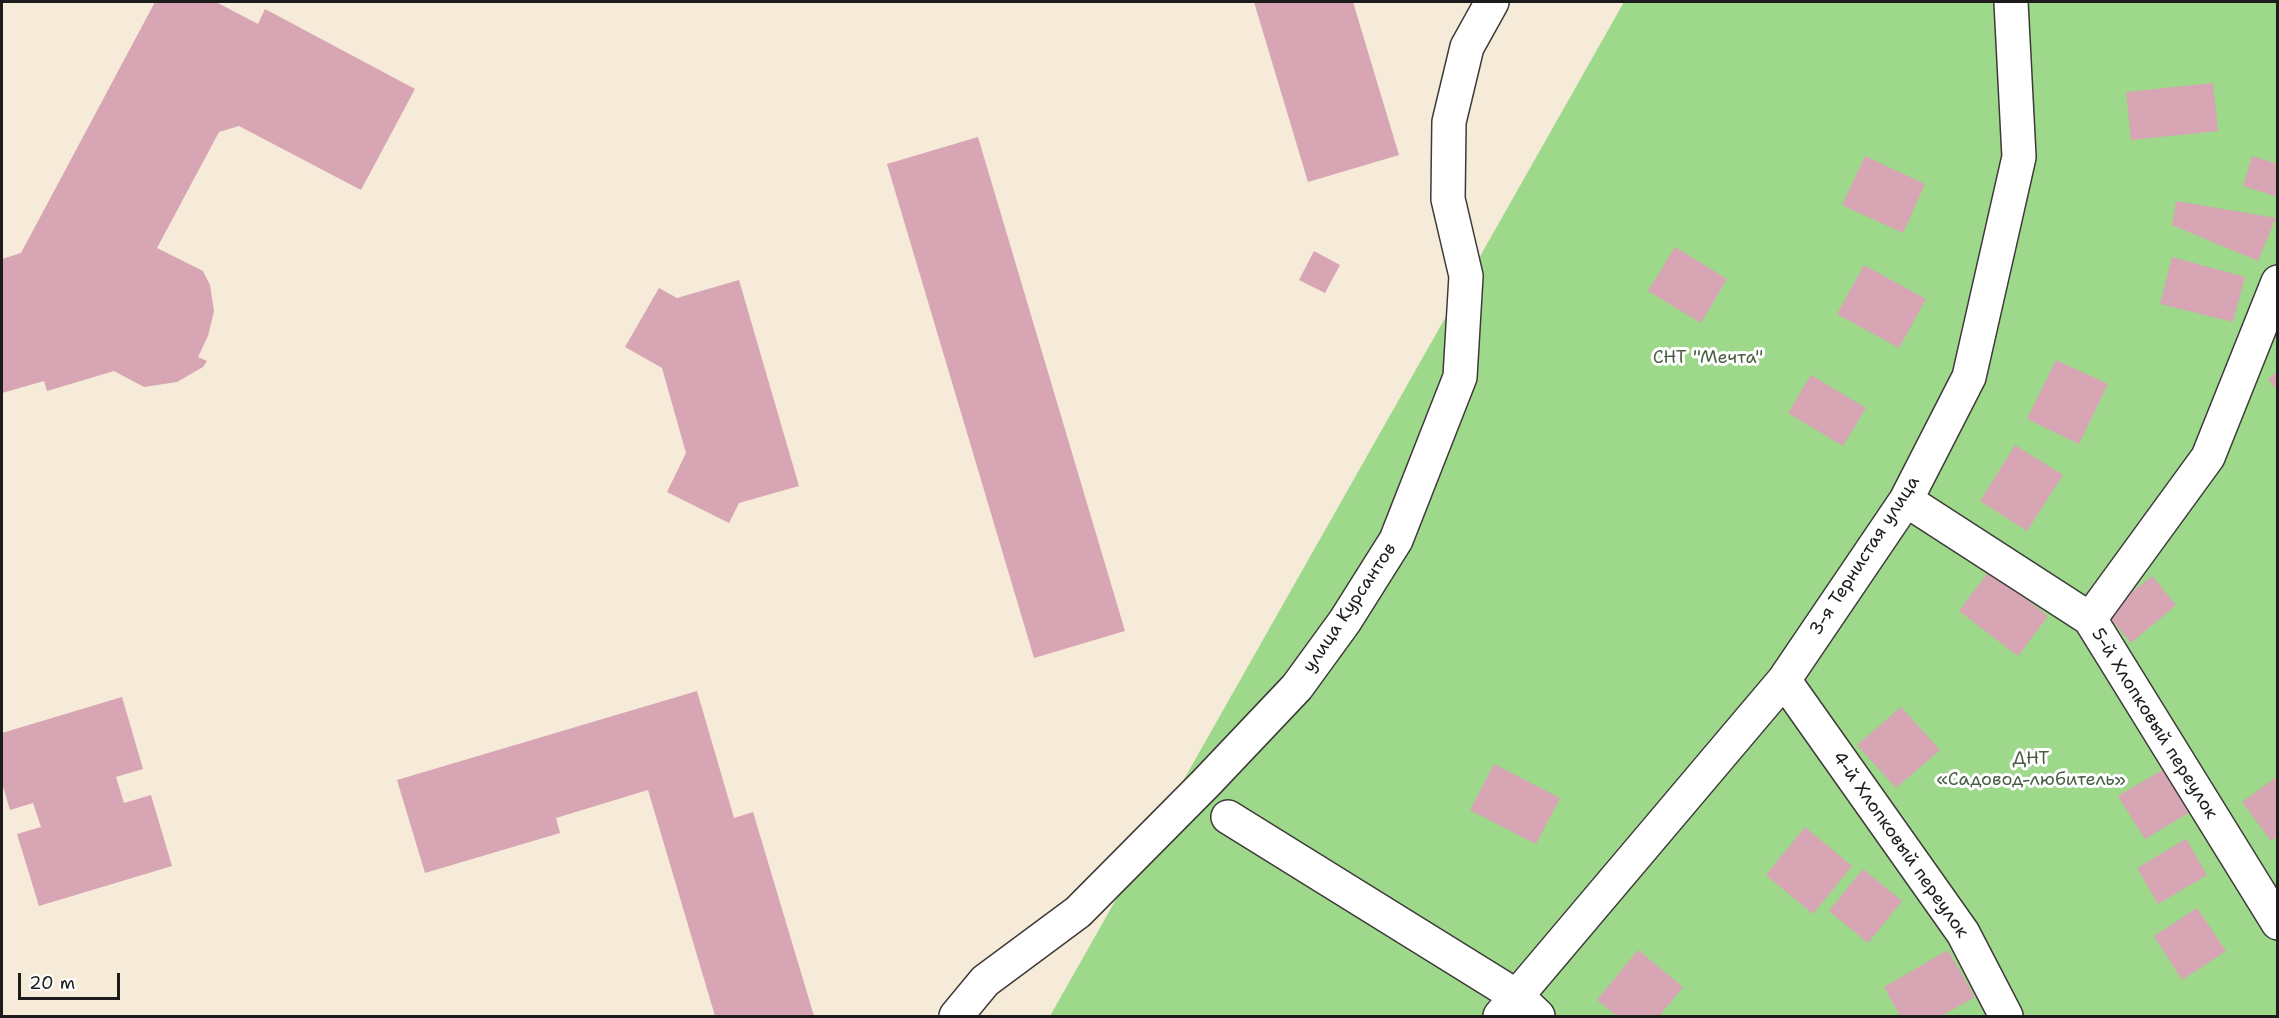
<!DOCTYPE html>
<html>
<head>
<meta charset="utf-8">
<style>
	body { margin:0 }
	#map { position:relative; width:2279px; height:1018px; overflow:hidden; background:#f6ebd8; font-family:"Shantell Sans",sans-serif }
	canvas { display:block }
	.frame { position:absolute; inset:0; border:3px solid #1c1c1c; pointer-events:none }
	.scale { position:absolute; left:18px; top:973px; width:102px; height:27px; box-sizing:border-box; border:3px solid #1c1c1c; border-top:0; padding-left:8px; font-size:18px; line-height:21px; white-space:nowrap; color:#1c1c1c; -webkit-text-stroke:4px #fff; paint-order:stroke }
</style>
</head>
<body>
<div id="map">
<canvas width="2279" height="1018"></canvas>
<div class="frame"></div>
<div class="scale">20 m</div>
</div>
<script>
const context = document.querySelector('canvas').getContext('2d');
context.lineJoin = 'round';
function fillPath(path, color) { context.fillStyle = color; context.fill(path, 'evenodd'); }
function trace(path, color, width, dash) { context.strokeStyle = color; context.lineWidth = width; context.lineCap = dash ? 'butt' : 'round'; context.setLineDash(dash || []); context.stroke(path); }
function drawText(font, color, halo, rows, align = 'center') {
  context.font = font + ' "Shantell Sans",sans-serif'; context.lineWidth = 6; context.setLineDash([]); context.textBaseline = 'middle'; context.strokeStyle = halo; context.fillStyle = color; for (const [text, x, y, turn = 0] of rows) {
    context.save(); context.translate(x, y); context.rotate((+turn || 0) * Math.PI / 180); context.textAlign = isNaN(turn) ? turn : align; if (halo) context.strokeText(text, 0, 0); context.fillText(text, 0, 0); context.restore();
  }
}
fillPath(new Path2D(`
	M1624,2H2277V1016H1050Z`), '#9dd88b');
fillPath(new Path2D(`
	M155,2H216L258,24L265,9L415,89L361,190L239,126L219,132L157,248L203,271L210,285L214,311L208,336L198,357L207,361L203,367L177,382L144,387L114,371L47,391L44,381L2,393V259L21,253Z
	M1254,2H1353L1399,155L1308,182Z
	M2213,83L2218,131L2131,140L2126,92Z
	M978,137L1125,631L1034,658L887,164Z
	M1865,156L1925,184L1903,233L1842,205Z
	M2252,156L2278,164V197L2243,186Z
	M2176,201L2276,218L2258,261L2172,225Z
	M1675,247L1727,279L1701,323L1648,291Z
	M1314,251L1340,265L1325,293L1299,280Z
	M2172,257L2245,277L2233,322L2160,304Z
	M1864,265L1926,299L1899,348L1837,314Z
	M739,280L799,486L739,503L729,523L667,492L686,453L662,368L625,347L659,288L677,298Z
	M2056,360L2108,384L2079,444L2027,419Z
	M2278,371V391L2268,379Z
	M1811,375L1866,408L1843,446L1788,413Z
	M2015,445L2063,475L2027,531L1980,501Z
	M1989,571L2048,616L2018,656L1959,611Z
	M2152,576L2176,605L2131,643L2106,613Z
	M697,691L734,818L753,812L814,1016H715L648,790L556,818L560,833L425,873L397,780Z
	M122,697L143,769L116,777L124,803L151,795L172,866L39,906L17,834L41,827L33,803L10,810L2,783V733Z
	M1901,707L1940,750L1896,788L1857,745Z
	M1494,764L1560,798L1536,844L1470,810Z
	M2164,769L2190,812L2145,839L2118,796Z
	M2278,776V836L2271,841L2242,802Z
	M1805,827L1852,866L1813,914L1766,875Z
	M2186,839L2207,875L2158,904L2137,868Z
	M1863,869L1902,901L1868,943L1829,911Z
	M2197,908L2226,951L2182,980L2154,936Z
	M1638,950L1683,987L1659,1016H1617L1597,1000Z
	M1948,950L1975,997L1941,1016H1900L1884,987Z`), '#d7a5b4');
const minor = new Path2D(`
	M1906,500L2090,619L2278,923
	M2090,619L2208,457L2278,282
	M1784,680L1963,933L2006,1016
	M1228,817L1518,997L1538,1016
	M956,1016L985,981L1078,912L1206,783L1297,687L1345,621L1396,540L1460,377L1466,276L1448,199L1449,122L1467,47L1492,2
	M1500,1016L1784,680L1906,500L1969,377L2019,157L2011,2`);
trace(minor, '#3d3b38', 36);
trace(minor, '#fff', 33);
drawText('18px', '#495e43', '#fff', [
	["СНТ \"Мечта\"",1708,358],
	["ДНТ",2031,759],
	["«Садовод-любитель»",2031,780]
]);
drawText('18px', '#1c1c1c', '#fff', [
	["3-я Тернистая улица",1865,556,-57],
	["улица Курсантов",1350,608,-56],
	["5-й Хлопковый переулок",2154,724,58],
	["4-й Хлопковый переулок",1900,845,55]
]);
</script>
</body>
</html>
